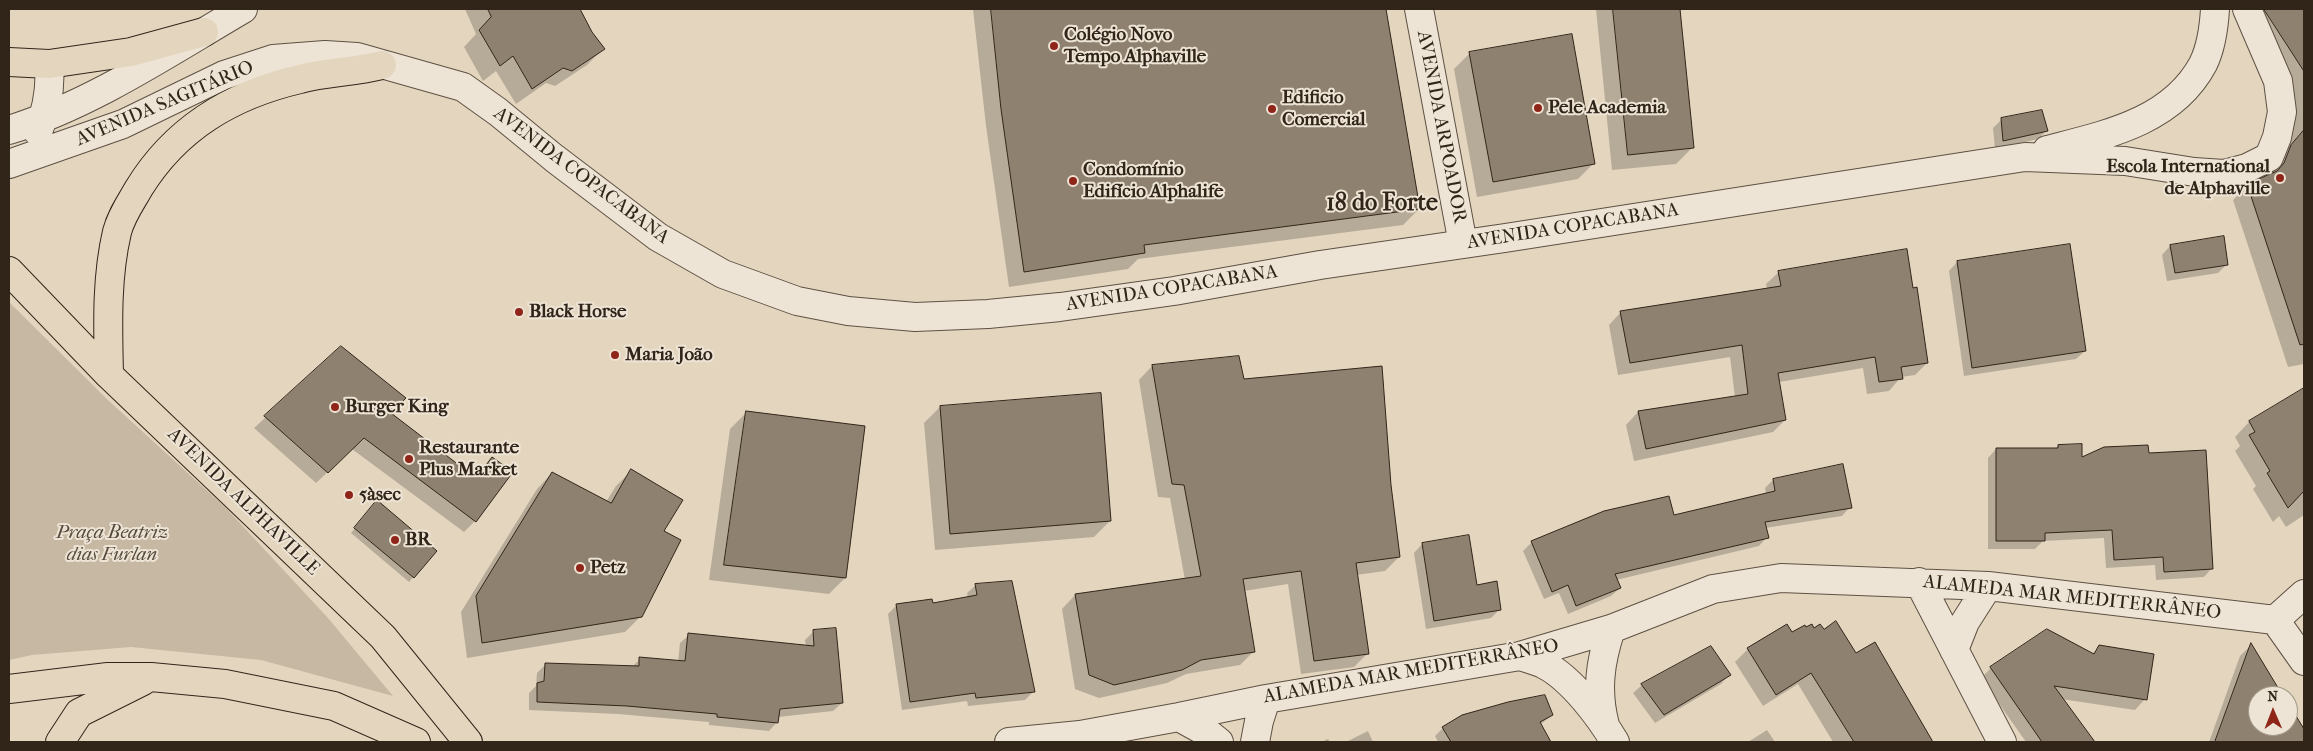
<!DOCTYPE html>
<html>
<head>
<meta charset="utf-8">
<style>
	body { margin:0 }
	#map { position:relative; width:2313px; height:751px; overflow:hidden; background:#e4d6be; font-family:"IM FELL French Canon",serif }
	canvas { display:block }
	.frame { position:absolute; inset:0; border:10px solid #31251a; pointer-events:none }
	.north { position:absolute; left:2248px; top:686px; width:50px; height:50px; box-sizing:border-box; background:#ede4d5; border:1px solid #a2988a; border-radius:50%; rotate:359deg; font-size:14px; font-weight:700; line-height:20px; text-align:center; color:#31251a }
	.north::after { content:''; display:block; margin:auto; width:18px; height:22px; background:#8f2418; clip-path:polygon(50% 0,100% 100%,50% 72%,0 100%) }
</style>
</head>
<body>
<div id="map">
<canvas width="2313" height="751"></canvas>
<div class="frame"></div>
<div class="north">N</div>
</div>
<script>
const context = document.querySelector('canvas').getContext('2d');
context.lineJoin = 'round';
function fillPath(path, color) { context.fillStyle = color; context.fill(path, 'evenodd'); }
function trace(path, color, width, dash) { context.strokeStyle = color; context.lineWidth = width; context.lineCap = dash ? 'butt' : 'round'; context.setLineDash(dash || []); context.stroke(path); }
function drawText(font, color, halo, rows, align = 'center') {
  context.font = font + ' "IM FELL French Canon",serif'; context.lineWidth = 4; context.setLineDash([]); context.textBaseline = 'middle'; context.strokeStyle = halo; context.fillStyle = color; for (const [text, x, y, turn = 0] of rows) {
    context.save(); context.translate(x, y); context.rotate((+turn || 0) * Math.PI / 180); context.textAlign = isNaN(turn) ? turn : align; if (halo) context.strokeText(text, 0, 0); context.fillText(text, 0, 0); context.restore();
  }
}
fillPath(new Path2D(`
	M9,302L109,401L225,507L328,618L393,696L261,660L131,647L32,655L9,660Z`), '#c6b8a2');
fillPath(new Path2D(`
	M465,9H578L591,33L603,49L587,65L555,86L546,83L516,104L496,71L483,81L464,47L476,34Z
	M973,9H1385L1419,209L1403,225L1138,259L1128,269L1009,287L986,126Z
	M1596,9H1679L1692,148L1676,164L1612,170Z
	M2241,9H2304V364L2288,367L2233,200L2248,185L2271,175L2282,146L2288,99Z
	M1470,53L1594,163L1578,179L1477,197L1454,69Z
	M2002,119L2047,130L2038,139L1995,149L1993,128Z
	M2069,246L2085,351L2076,359L1964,376L1949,271L1957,262Z
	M2170,246L2226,265L2218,273L2167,281L2162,255Z
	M1779,272L1927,363L1915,375L1901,377L1889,391L1867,394L1863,368L1779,382L1785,420L1773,432L1634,461L1626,425L1638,412L1735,397L1730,357L1618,375L1609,325L1621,312L1767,289L1766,284Z
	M341,348L389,414L467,473H478L492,458L475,521L464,532L352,449L316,483L254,428Z
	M1152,366L1243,380L1390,485L1399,557L1385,571L1356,575L1368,653L1354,667L1301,674L1288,584L1244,591L1254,651L1240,665L1186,674L1167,683L1099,698L1075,689L1062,609L1075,595L1185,580L1170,498L1158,497L1139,380Z
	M2302,391L2304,395V515L2286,527L2279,516L2273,522L2253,489L2256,486L2235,451L2240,446L2235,437L2249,422Z
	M940,407L1110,521L1094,537L935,550L924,423Z
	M746,413L864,427L845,578L829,594L709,580L730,429Z
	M2058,446L2081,459L2148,454L2212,568L2204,577L2156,580L2155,565L2106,568L2104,538L2043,541L2035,549H1988V458L1996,449H2055Z
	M631,471L662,532L641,616L625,632L467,658L461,612L537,489L552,473L606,502L616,486Z
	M1773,480L1850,507L1842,516L1765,528L1767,537L1759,546L1616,580L1620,588L1611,596L1568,614L1559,593L1544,599L1523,551L1532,542L1673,517L1766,495L1765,488Z
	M373,506L436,551L409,582L351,533Z
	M1422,544L1476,586L1500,609L1491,618L1426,629L1414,553Z
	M976,585L1033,692L1025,700L968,706L967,701L902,710L888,614L897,605H932L968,598L967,593Z
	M1786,626L1792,634L1806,629L1823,631L1856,655L1928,742H1833L1798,684L1763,706L1735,662L1748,649Z
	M2047,630L2092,654L2100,647L2145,699L2135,710L2061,699L2093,742H2026L1981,678L1991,668Z
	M814,631L842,703L833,711L778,717L777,722L769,731L709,725V722L618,714L529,710V693L536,686L537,673L545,665L632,667L640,659L678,662L680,643L689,635L806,647L805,640Z
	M2251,645L2282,696H2258V726H2284V732L2304,728V742H2209L2240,656Z
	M1729,675L1721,684L1655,723L1633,693L1642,685Z
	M1552,715L1540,725L1549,742H1438L1435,736L1443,728Z
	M1767,730L1775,742H1748Z
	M1368,731L1373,742H1346Z
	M1328,739L1330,742H1321Z`), '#0003');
const building = new Path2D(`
	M488,9H580L592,32L605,49L572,71L563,68L532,89L513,56L500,66L479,30L491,17Z
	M991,9H1386L1420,209L1144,245L1145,253L1024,272L1001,109Z
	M1613,9H1680L1694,148L1628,155Z
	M2264,9H2304V71Z
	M1572,34L1595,164L1493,182L1469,52Z
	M2042,110L2048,131L2003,141L2001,118Z
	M2304,130V344L2300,345L2247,184L2277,171L2284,163L2291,145Z
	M2224,236L2228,265L2175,273L2170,245Z
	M2070,244L2086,351L1972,368L1957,261Z
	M1907,249L1913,288L1917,287L1928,363L1901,367L1903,379L1879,382L1875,357L1778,373L1786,420L1646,449L1638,411L1748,394L1742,345L1630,363L1620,311L1781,286L1778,271Z
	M341,346L406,398L391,413L468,472L472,467L480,473L492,457L513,472L476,522L364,438L328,473L264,416Z
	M1239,356L1244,379L1382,366L1391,485L1400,557L1356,563L1369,654L1314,661L1301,571L1243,579L1255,652L1201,660L1182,670L1114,685L1089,675L1075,594L1201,576L1184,485L1172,484L1152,365Z
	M2304,388V491L2288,508L2267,473L2270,471L2249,435L2255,432L2249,421Z
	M1101,393L1111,521L950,534L940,406Z
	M746,411L865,426L846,578L724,565Z
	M2082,444V457L2104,447L2148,445L2149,453L2206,450L2213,569L2164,572L2163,557L2114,560L2112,530L2045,533V541H1996V448H2058V445Z
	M1843,464L1852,508L1765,522L1769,538L1615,574L1621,588L1576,606L1568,585L1552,592L1531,541L1604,511L1669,496L1674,515L1775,491L1773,479Z
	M631,469L683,500L664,531L681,540L642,617L482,643L476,596L552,472L611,503Z
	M377,500L437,551L414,578L354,528Z
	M1469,535L1477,585L1497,581L1501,610L1434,621L1422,543Z
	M1012,581L1035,692L976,698L975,693L910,702L896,604L932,599L933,603L977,595L975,584Z
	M1836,621L1856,653L1875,642L1933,742H1854L1811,673L1776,695L1747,648L1787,624L1792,632L1805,625L1806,627L1812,624L1814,628L1820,624L1824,629Z
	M836,628L843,703L780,709L778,723L717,717V714L627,706L537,702V683L544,681L545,663L639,666V657L685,661L688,633L814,646L813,630Z
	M2047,629L2094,654L2099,645L2154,654L2147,700L2054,686L2095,742H2042L1990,667Z
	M2251,643L2283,696H2258V726H2288V703L2304,729V742H2215Z
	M1711,646L1731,675L1664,715L1641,684Z
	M1545,695L1553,715L1540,722L1551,742H1451L1442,727L1462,715L1508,702Z`);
fillPath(building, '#8e816f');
trace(building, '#31251a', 1);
const minor = new Path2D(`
	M1419,9L1463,244
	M9,130C92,104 168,53 243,9
	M38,132C47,110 51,88 49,64
	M2047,150C2105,135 2172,122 2203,64C2211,48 2214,26 2215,9
	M9,164L123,124L224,75L273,59L325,55L357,57L463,87L498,112L554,158L658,237L723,274L797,301L848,311L915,317L988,314L1060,307L1174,291L1320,265L1505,238L2025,157L2125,161L2194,172L2224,174L2247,168L2269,157L2277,137L2282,112L2278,81L2247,9
	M1919,582L2002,742
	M2275,620L2304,661
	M1954,650L1965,622L1988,586
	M1520,656C1528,659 1538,661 1545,665C1572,679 1600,717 1615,742
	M1179,717L1208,733L1219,742
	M1605,725C1596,691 1600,662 1611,629
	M1009,742L1080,735L1179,717L1266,699L1520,656L1611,629L1713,589L1781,578L1988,586L2275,620L2304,594
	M1255,742L1259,721L1266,699`);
const major = new Path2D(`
	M9,62L49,64L131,52L204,32
	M9,271L109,375L383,637L468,742
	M109,375C108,327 106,279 117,232C121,216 131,202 139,188C176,128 231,95 300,79C326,72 355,72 382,65
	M9,689L108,677H151L225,684L334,706L416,742
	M60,742L79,713L143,681`);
trace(minor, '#5e5143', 30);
trace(major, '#31251a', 30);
trace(minor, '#ede4d5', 28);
trace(major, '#e4d6be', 28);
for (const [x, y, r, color] of [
	[1054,46,5,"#8f2418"],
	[1538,108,5,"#8f2418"],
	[1272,109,5,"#8f2418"],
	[2280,178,5,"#8f2418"],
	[1073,181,5,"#8f2418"],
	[519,312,5,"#8f2418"],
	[615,355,5,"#8f2418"],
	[335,407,5,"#8f2418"],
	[409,459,5,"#8f2418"],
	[349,495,5,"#8f2418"],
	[395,540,5,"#8f2418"],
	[580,568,5,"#8f2418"]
]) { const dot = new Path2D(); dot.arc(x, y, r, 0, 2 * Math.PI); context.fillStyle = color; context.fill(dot); trace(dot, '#ede4d5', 2); }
drawText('bold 19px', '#31251a', '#ede4d5', [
	["Colégio Novo",1064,35],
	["Tempo Alphaville",1064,57],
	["Edificio",1282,98],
	["Comercial",1282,120],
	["Pele Academia",1548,108],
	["Escola International",2270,167,"right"],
	["de Alphaville",2270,189,"right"],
	["Condomínio",1083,170],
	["Edifício Alphalife",1083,192],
	["Black Horse",529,312],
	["Maria João",625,355],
	["Burger King",345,407],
	["Restaurante",419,448],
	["Plus Market",419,470],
	["5àsec",359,495],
	["BR",405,540],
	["Petz",590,568]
], 'left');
drawText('19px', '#31251a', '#ede4d5', [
	["AVENIDA SAGITÁRIO",165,104,-23],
	["AVENIDA ARPOADOR",1441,127,79],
	["AVENIDA COPACABANA",581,176,37],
	["AVENIDA COPACABANA",1573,227,-9],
	["AVENIDA COPACABANA",1172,289,-9],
	["AVENIDA ALPHAVILLE",243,502,44],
	["ALAMEDA MAR MEDITERRÂNEO",2072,598,6],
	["ALAMEDA MAR MEDITERRÂNEO",1411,672,-10]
]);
drawText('italic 19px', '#564a3c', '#ede4d5', [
	["Praça Beatriz",112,533],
	["dias Furlan",112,555]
]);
drawText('bold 24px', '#31251a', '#ede4d5', [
	["18 do Forte",1382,204]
]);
</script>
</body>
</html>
